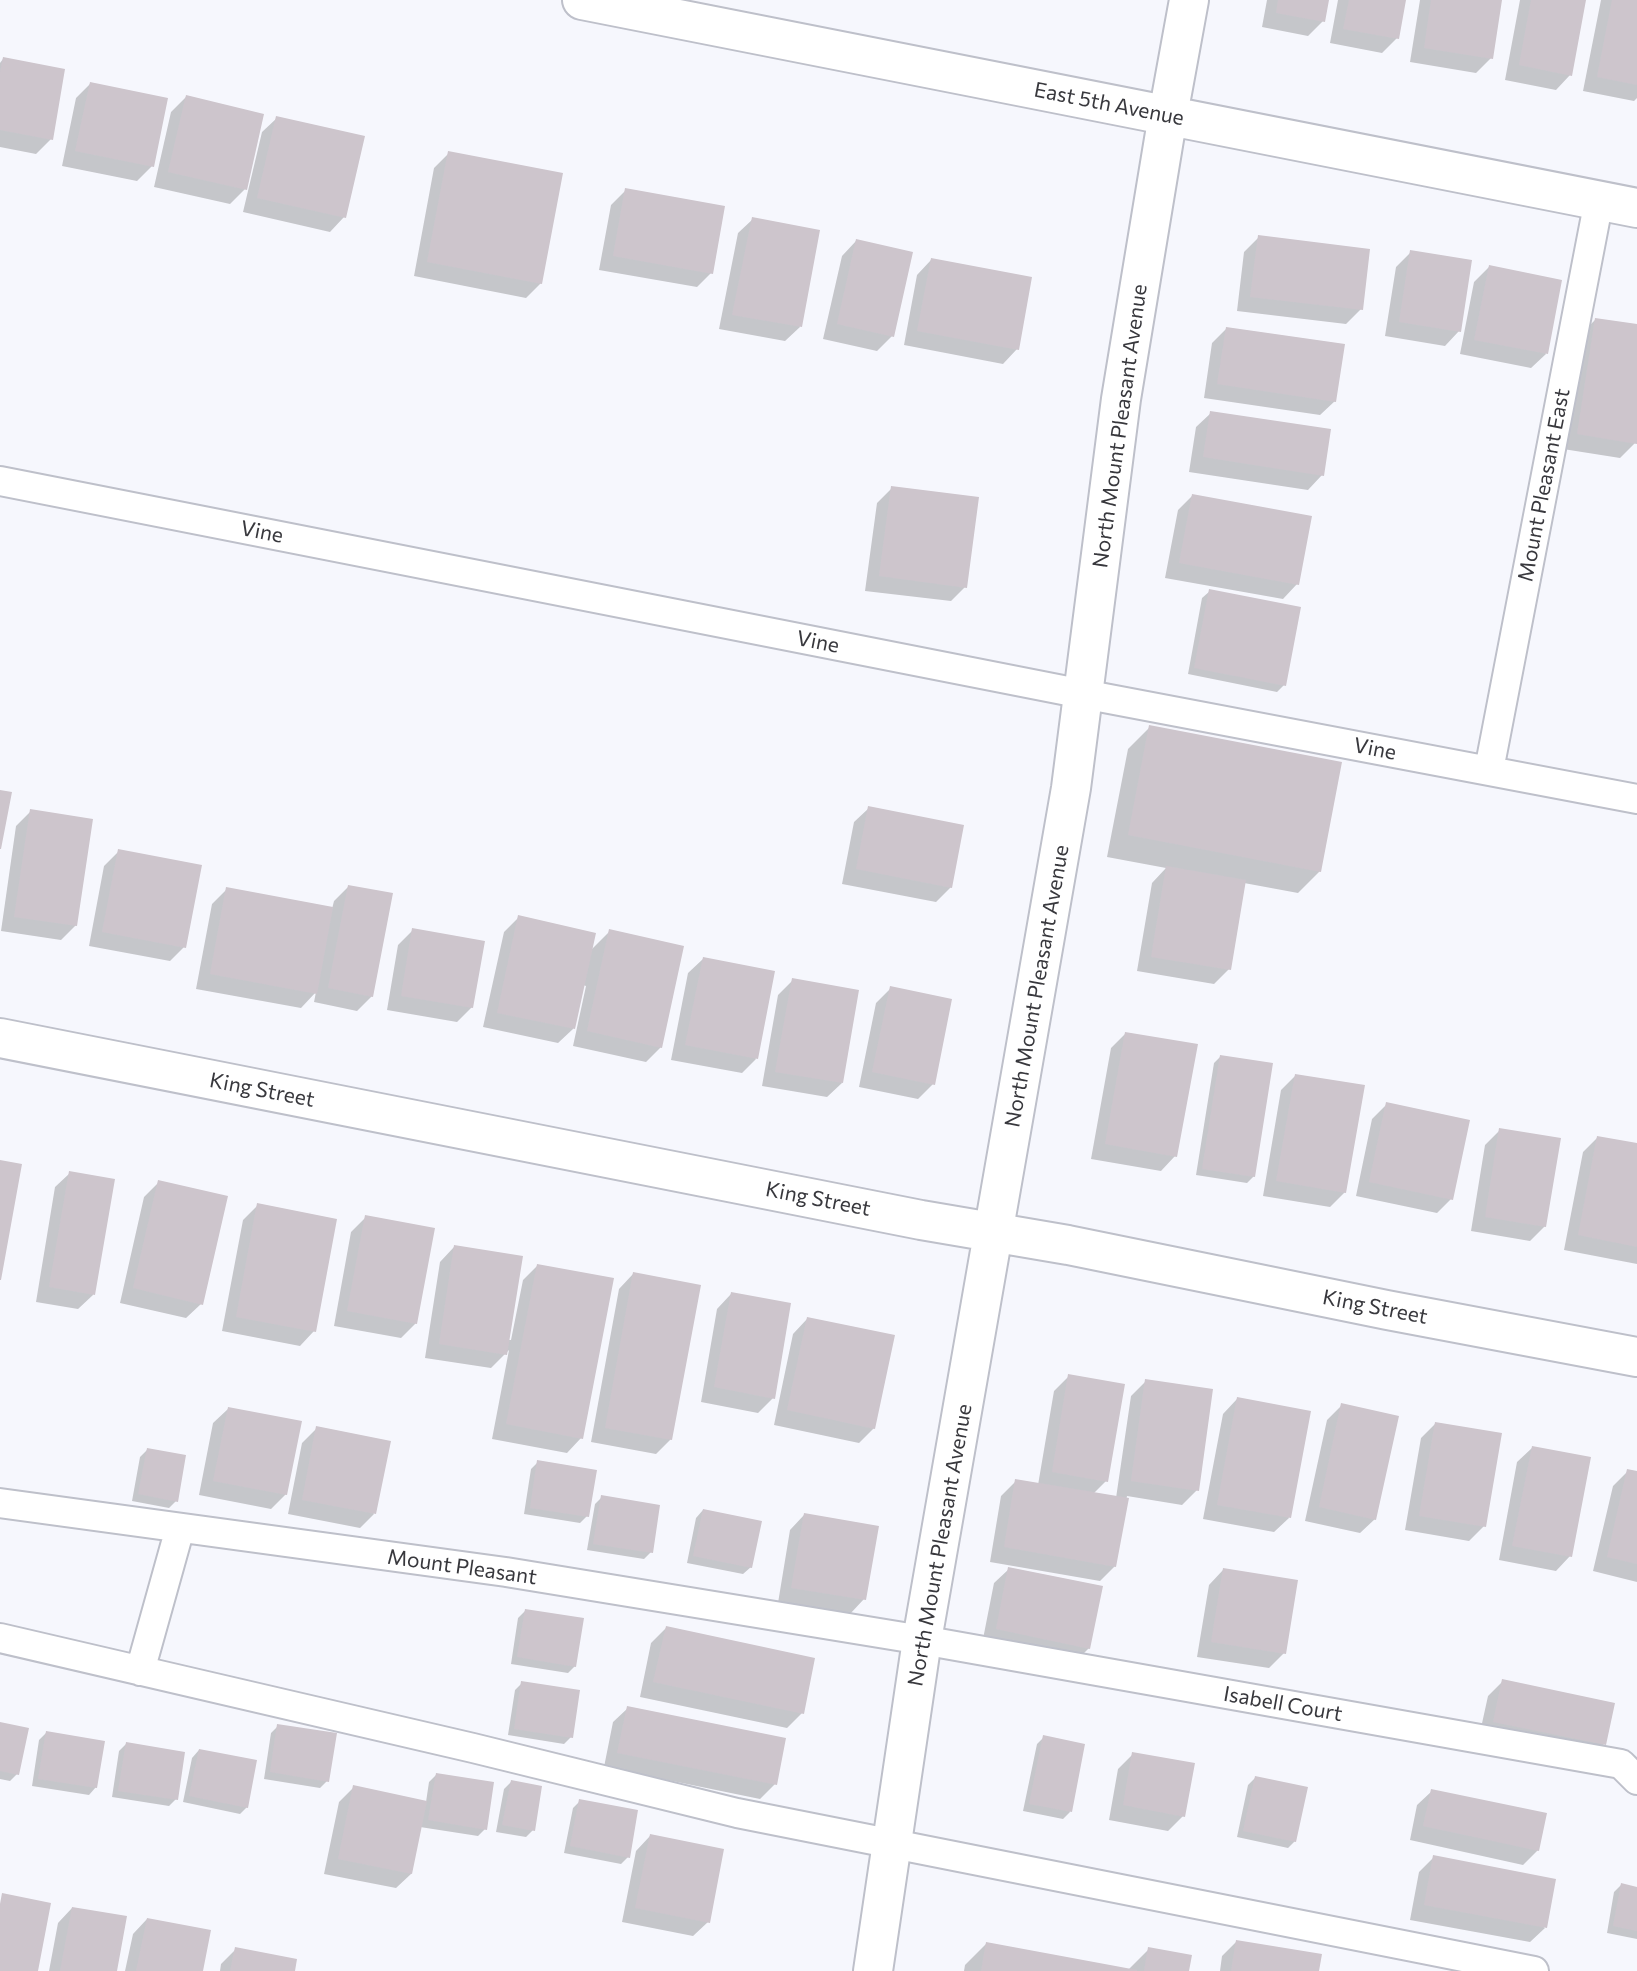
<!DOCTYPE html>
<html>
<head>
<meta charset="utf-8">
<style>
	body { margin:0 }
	canvas { display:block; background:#f6f7fd }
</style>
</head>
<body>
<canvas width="1637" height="1971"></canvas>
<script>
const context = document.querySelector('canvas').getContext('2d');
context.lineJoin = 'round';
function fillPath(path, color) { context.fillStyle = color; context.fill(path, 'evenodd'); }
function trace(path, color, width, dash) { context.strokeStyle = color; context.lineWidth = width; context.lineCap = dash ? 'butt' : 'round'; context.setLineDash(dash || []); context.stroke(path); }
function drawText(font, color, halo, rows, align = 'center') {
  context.font = font + ' Commissioner,sans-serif'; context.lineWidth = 6; context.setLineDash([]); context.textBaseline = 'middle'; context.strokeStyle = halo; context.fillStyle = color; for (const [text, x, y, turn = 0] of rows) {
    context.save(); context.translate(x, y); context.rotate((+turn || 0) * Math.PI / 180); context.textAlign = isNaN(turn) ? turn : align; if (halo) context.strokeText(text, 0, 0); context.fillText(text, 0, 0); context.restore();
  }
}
fillPath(new Path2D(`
	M1267,0H1327L1323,21L1308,36L1262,27Z
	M1338,0H1404L1397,38L1382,53L1330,43Z
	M1420,0H1500L1491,58L1476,73L1410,62Z
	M1520,0H1584L1570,75L1556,90L1505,80Z
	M1601,0H1637V98L1634,101L1583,91Z
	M3,59L51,139L36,154L0,147V63Z
	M90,84L152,166L137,181L62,166L76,98Z
	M186,97L245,189L230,204L154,187L171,112Z
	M277,118L344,217L330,232L243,212L262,132Z
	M449,153L541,283L526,298L414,276L434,168Z
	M626,190L711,273L697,287L599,270L611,205Z
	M753,219L800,327L785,341L719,329L738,233Z
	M1259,237L1361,309L1346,324L1237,311L1244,252Z
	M856,241L892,336L877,351L823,339L842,256Z
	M1411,252L1459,331L1445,346L1385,336L1396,267Z
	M931,260L1017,349L1003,364L904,345L917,275Z
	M1489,267L1546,354L1531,368L1460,354L1474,282Z
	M1596,319L1637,326V432L1635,443L1620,458L1563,449L1581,334Z
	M1227,328L1335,401L1320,415L1204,398L1212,343Z
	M1211,413L1322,475L1308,490L1189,472L1196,427Z
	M892,488L965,587L951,601L865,591L877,503Z
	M1192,496L1297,584L1283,599L1165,578L1178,510Z
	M1210,591L1284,685L1277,692L1188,674L1202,598Z
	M1150,727L1320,871L1298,893L1244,883L1229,969L1214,984L1137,971L1152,883L1166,868L1107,857L1128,749Z
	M869,808L951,887L936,902L842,884L854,822Z
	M31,811L76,925L61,940L1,931L16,826Z
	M119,851L184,947L170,961L89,946L104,866Z
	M349,886L372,996L357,1011L314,1002L316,992L301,1008L196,989L212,904L227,889L332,909L334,901Z
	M519,917L590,951L610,931L661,1047L646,1062L573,1046L586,986L583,985L573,1029L558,1043L483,1027L504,932Z
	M413,930L472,1007L457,1022L387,1010L398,945Z
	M703,959L756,1059L742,1073L671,1060L688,973Z
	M793,980L842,1083L827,1097L762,1086L778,995Z
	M891,988L933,1084L918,1099L859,1087L876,1003Z
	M1126,1033L1175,1156L1161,1171L1091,1159L1111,1048Z
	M1221,1056L1254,1176L1247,1183L1196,1175L1214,1063Z
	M1296,1075L1345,1192L1330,1207L1263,1196L1281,1090Z
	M1387,1104L1451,1199L1437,1213L1356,1196L1372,1119Z
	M1500,1130L1545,1226L1530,1241L1471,1231L1485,1145Z
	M1598,1137L1637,1145V1264L1564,1250L1583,1152Z
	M70,1173L93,1295L78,1309L36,1302L55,1187Z
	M159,1182L201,1304L186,1318L120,1303L144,1197Z
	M258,1205L314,1331L300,1346L222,1331L243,1220Z
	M366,1217L416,1323L401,1338L334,1326L351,1232Z
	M454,1247L508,1340H511L523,1280L538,1265L581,1438L567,1453L492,1439L509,1350L491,1368L425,1358L440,1262Z
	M633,1274L671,1439L656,1454L591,1442L619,1289Z
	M731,1294L773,1398L758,1413L701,1402L717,1309Z
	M807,1319L874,1428L859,1443L774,1425L793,1334Z
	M1069,1376L1106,1481L1093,1494L1116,1498L1131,1396L1146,1381L1197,1490L1182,1505L1127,1496L1115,1566L1100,1581L990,1562L1001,1496L1016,1481L1038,1485L1054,1391Z
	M1237,1399L1289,1518L1274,1532L1203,1519L1223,1414Z
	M1342,1405L1375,1519L1360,1533L1305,1521L1327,1420Z
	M228,1409L286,1494L271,1509L199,1495L213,1423Z
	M1435,1424L1484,1526L1469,1541L1405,1530L1421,1438Z
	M317,1428L374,1514L360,1528L288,1514L302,1443Z
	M1532,1448L1570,1556L1556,1571L1499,1560L1517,1462Z
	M147,1450L176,1501L169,1508L132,1501L140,1457Z
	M538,1462L587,1516L580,1523L524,1514L531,1469Z
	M1628,1471L1637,1473V1582L1593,1571L1613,1486Z
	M602,1497L651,1552L644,1559L587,1550L595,1504Z
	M703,1510L751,1567L743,1574L687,1563L696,1518Z
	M804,1515L864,1599L850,1614L778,1603L790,1530Z
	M1009,1569L1089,1648L1074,1663L982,1644L994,1583Z
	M1223,1570L1284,1653L1269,1668L1197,1657L1209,1585Z
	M525,1611L575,1666L568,1673L511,1664L518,1618Z
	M666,1628L802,1713L787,1728L640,1697L651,1643Z
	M1503,1681L1604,1744L1590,1759L1479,1737L1488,1696Z
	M522,1683L571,1737L564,1744L508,1735L515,1690Z
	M628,1708L775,1784L760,1799L604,1767L613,1722Z
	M0,1723L17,1774L10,1781L0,1779Z
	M278,1726L327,1781L320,1788L264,1779L271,1733Z
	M46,1733L96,1787L89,1795L32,1786L39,1740Z
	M1044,1737L1070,1812L1063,1819L1023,1811L1037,1744Z
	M126,1744L176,1799L169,1806L112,1797L119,1751Z
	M199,1750L247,1807L240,1814L183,1802L192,1758Z
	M1133,1754L1183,1816L1168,1831L1109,1820L1118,1769Z
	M436,1775L485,1829L478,1836L420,1827L411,1874L396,1888L324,1874L339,1802L354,1787L426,1802L429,1782Z
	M1255,1778L1295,1841L1288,1848L1237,1837L1248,1785Z
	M511,1782L533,1830L526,1837L496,1832L504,1789Z
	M1432,1791L1538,1850L1523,1865L1410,1840L1417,1805Z
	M580,1801L628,1857L621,1864L564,1853L573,1808Z
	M650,1836L708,1922L693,1936L622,1922L636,1851Z
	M1434,1857L1545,1928L1530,1942L1410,1920L1419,1872Z
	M1621,1885L1637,1888V1939L1607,1933L1614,1892Z
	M72,1908L116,1971H49L58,1923Z
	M147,1919L201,1971H125L133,1934Z
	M1237,1941L1317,1971H1220L1222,1956Z
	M987,1943L1128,1970L1149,1949L1187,1971H964L965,1965Z
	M236,1949L293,1971H220L221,1964Z`), '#0003');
fillPath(new Path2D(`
	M1278,0H1329L1325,22L1276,13Z
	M1349,0H1406L1399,39L1343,29Z
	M1431,0H1502L1493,59L1424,48Z
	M1531,0H1586L1572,76L1519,65Z
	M1612,0H1637V85L1597,77Z
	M3,57L65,69L53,140L0,130V72Z
	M90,82L168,98L154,167L75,151Z
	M186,95L264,114L247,190L168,172Z
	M276,116L365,136L346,218L257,198Z
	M448,151L563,173L542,284L427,262Z
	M625,188L725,206L713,274L613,256Z
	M752,217L820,230L802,327L732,315Z
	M1258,235L1370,249L1363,310L1250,297Z
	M856,239L913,252L894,337L837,324Z
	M1410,250L1472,260L1461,332L1399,322Z
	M931,258L1032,277L1019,350L917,331Z
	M1489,265L1562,280L1548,354L1474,340Z
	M1595,318L1637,324V444L1577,434Z
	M1226,327L1345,344L1336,402L1217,384Z
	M1210,411L1331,429L1324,476L1203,457Z
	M891,486L979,497L967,588L879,576Z
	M1192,494L1312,516L1299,585L1179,563Z
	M1209,589L1301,607L1286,686L1194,668Z
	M1149,725L1342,762L1321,872L1128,835Z
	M0,790L12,792L1,849H0Z
	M868,806L964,825L952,888L856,869Z
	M30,809L93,819L77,926L14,917Z
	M118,849L202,865L186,948L102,932Z
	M1166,866L1246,880L1231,970L1151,957Z
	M348,885L393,893L373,997L328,988Z
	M226,887L333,907L317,994L210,974Z
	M518,915L596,933L575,1029L497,1013Z
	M412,928L485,941L473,1008L401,996Z
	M609,929L684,946L662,1048L587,1031Z
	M703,957L775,971L758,1059L685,1045Z
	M792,978L859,990L843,1083L775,1072Z
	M890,986L952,999L935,1085L872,1072Z
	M1125,1032L1198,1044L1177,1157L1105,1144Z
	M1220,1055L1273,1063L1255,1177L1202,1169Z
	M1295,1074L1365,1085L1346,1193L1276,1181Z
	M1386,1102L1470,1120L1453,1200L1369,1182Z
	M1499,1128L1561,1138L1546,1227L1485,1217Z
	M1597,1136L1637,1143V1247L1578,1235Z
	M0,1160L22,1164L1,1280H0Z
	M69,1171L115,1179L95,1295L49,1287Z
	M158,1180L228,1196L203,1305L133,1288Z
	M257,1203L337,1219L316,1332L236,1317Z
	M365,1215L435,1228L417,1324L347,1311Z
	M454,1245L523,1256L507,1355L439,1344Z
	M537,1264L614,1278L583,1439L506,1424Z
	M633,1272L701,1285L672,1440L605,1428Z
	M731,1292L791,1303L775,1399L714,1387Z
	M807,1317L895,1335L875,1429L787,1410Z
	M1068,1374L1125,1384L1108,1482L1052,1472Z
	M1145,1379L1213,1389L1199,1491L1131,1481Z
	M1237,1397L1311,1411L1291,1518L1217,1505Z
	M1341,1403L1399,1416L1376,1520L1319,1507Z
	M228,1407L302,1421L287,1495L213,1481Z
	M1435,1422L1502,1433L1486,1527L1419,1516Z
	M316,1426L391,1441L376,1514L302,1500Z
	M1532,1446L1591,1457L1572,1557L1512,1546Z
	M147,1448L186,1455L178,1502L138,1494Z
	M537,1460L597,1470L589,1517L530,1508Z
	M1627,1469L1637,1471V1564L1607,1557Z
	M1015,1479L1129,1498L1116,1567L1004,1547Z
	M601,1495L660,1505L653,1553L593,1544Z
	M703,1509L762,1521L752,1568L693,1556Z
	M804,1513L879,1526L866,1600L791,1588Z
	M1008,1567L1103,1586L1090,1649L996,1629Z
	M1223,1568L1298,1580L1286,1654L1211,1642Z
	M525,1609L584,1618L576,1667L517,1657Z
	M666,1626L815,1658L804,1714L653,1682Z
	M1502,1679L1615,1703L1606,1745L1493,1722Z
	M521,1681L580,1690L573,1738L514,1729Z
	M627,1706L786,1738L777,1785L617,1753Z
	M0,1722L29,1728L19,1775L0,1771Z
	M277,1724L337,1733L329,1782L270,1772Z
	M46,1731L105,1741L97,1788L38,1779Z
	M1043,1735L1085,1744L1072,1812L1029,1804Z
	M126,1742L185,1752L178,1800L118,1791Z
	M199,1749L257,1760L248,1808L189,1796Z
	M1132,1752L1195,1763L1185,1817L1123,1805Z
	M436,1773L494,1782L487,1830L428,1820Z
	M1255,1776L1308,1787L1296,1842L1243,1831Z
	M511,1780L542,1786L535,1831L502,1825Z
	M353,1785L427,1801L412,1874L338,1859Z
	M1431,1789L1547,1813L1539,1851L1423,1826Z
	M579,1799L638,1810L630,1858L570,1846Z
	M650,1834L724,1849L710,1923L635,1908Z
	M1433,1855L1556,1879L1547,1928L1424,1905Z
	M1621,1883L1637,1887V1931L1613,1926Z
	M2,1893L51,1903L38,1971H0V1904Z
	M72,1907L127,1916L117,1971H60Z
	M147,1918L211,1930L203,1971H136Z
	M1236,1940L1322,1954L1319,1971H1231Z
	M986,1942L1137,1970V1971H981Z
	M235,1947L297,1959L295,1971H230Z
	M1148,1947L1192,1955L1189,1971H1144Z`), '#cdc5cc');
const lane = new Path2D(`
	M0,481L1083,694L1637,799
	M1489,770L1599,200
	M0,1503L506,1572L922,1640L1621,1764L1637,1780
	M0,1638L473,1748L737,1813L1534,1971
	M140,1671L180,1528`);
const street = new Path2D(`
	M582,0L1637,208
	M0,1038L921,1220L1068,1245L1387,1310L1637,1357
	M873,1971L922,1640L1071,788L1121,399L1168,115L1189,0`);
trace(lane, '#bec0ca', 32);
trace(street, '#bec0ca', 42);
trace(lane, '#fff', 28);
trace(street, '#fff', 38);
drawText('21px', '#38383d', '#fff', [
	["East 5th Avenue",1109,104,11],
	["North Mount Pleasant Avenue",1120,426,-82],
	["Mount Pleasant East",1544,485,-79],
	["Vine",262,532,11],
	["Vine",818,642,11],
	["Vine",1375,749,11],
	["North Mount Pleasant Avenue",1037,986,-80],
	["King Street",262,1090,11],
	["King Street",818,1199,11],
	["King Street",1375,1307,11],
	["North Mount Pleasant Avenue",940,1545,-80],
	["Mount Pleasant",462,1567,8],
	["Isabell Court",1283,1704,10]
]);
</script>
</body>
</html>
